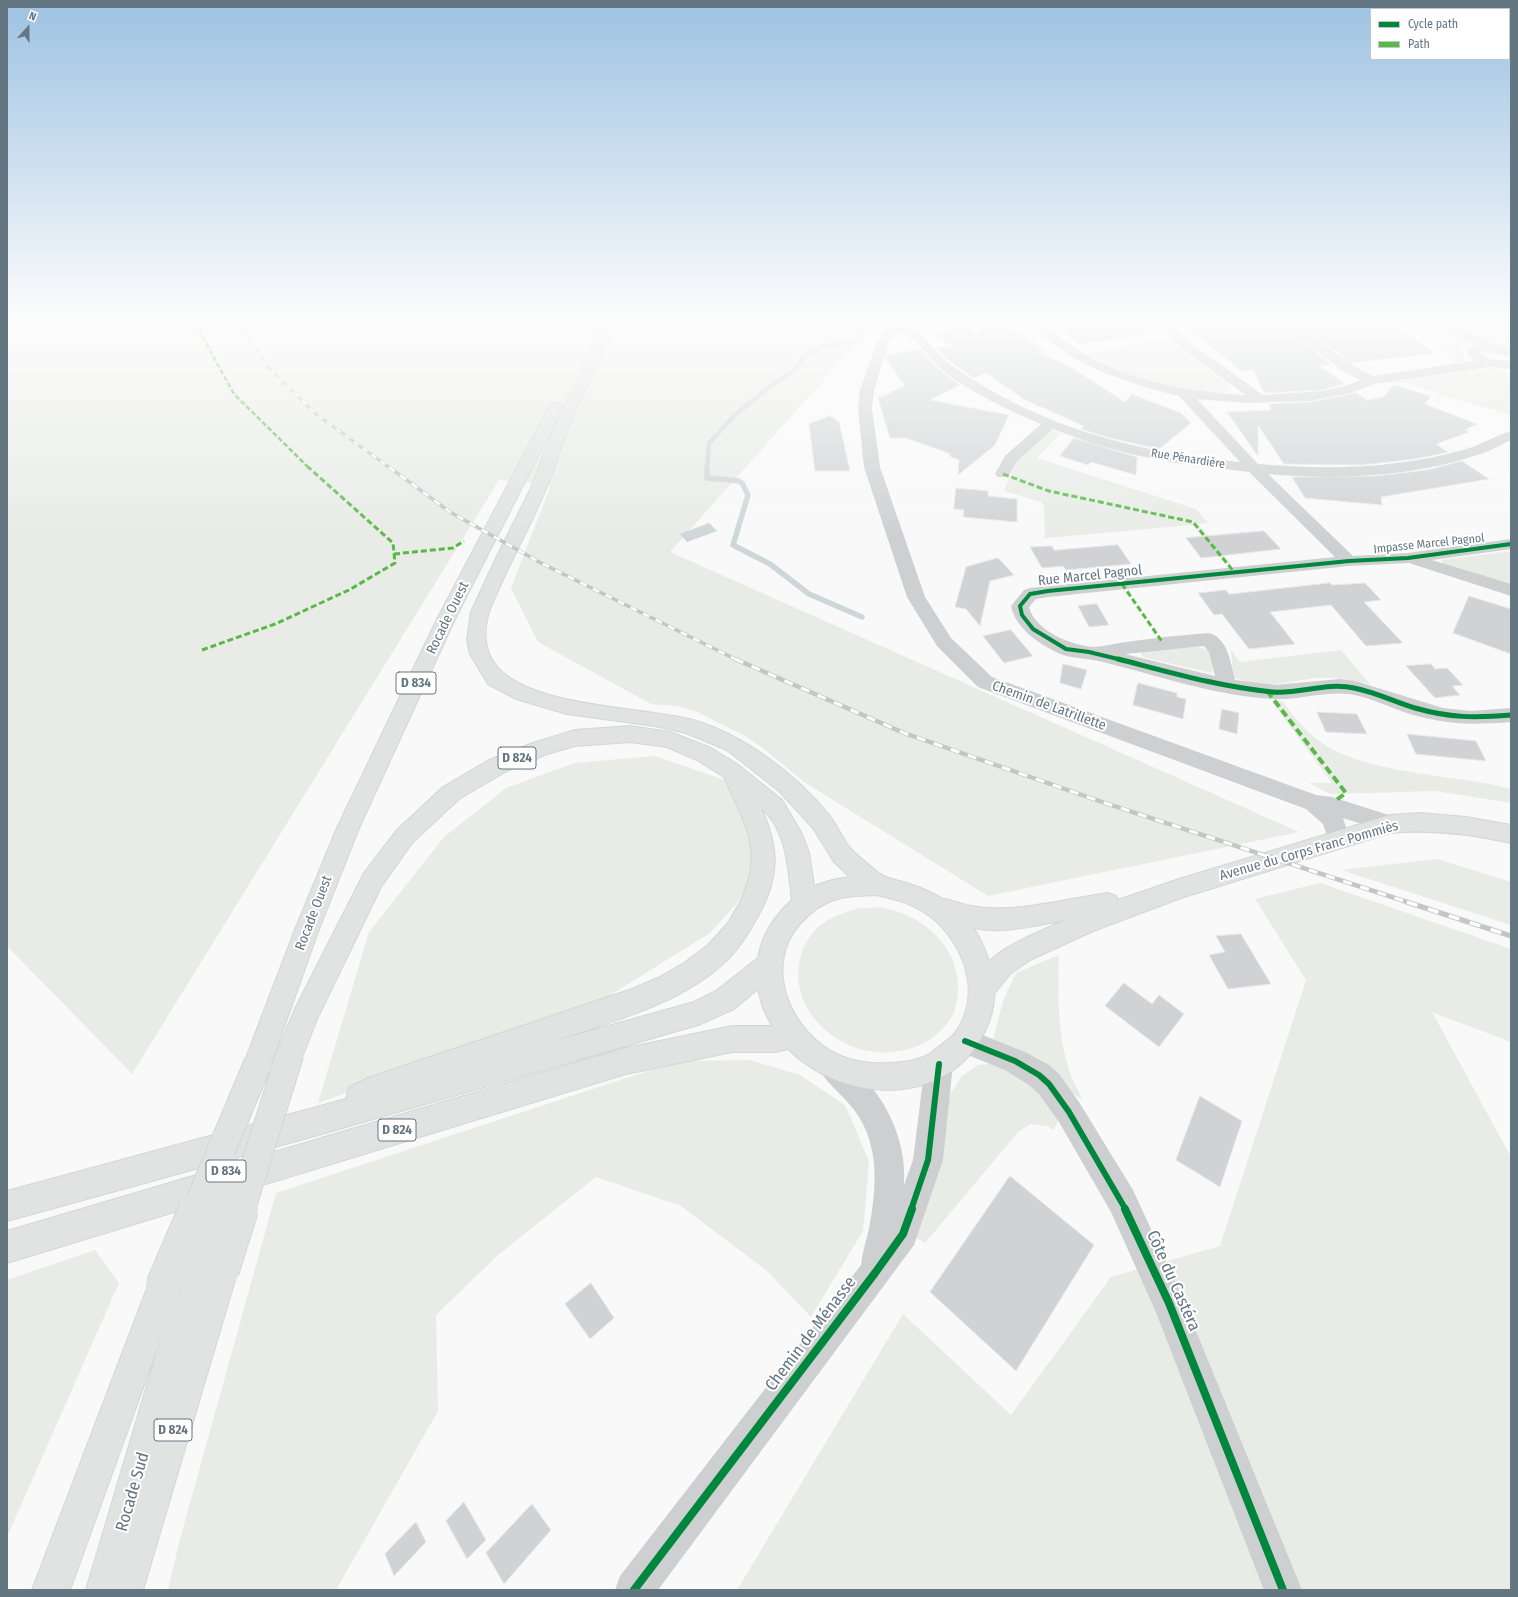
<!DOCTYPE html>
<html>
<head>
<meta charset="utf-8">
<style>
	body { margin:0 }
	#map { position:relative; width:1518px; height:1597px; overflow:hidden; background:#f9f9f9; font-family:"Fira Sans Condensed",sans-serif }
	canvas { display:block }
	.frame { position:absolute; inset:0; border:8px solid #657683; pointer-events:none }
	.legend { position:absolute; left:1370px; top:8px; width:140px; height:52px; box-sizing:border-box; background:#fff; border:1px solid #c1c8cd; margin:0; padding:5px 7px; list-style:none; font-size:12px; color:#657683 }
	.legend li { display:flex; align-items:center; gap:8px; height:20px }
	.legend b { width:20px; border:1px solid #c1c8cd }
	.north { position:absolute; left:8px; top:8px; width:40px; height:40px; -webkit-text-stroke:3px #fff; paint-order:stroke; rotate:21deg; font-size:11px; font-weight:700; line-height:16px; text-align:center; color:#657683 }
	.north::after { content:''; display:block; margin:auto; width:14px; height:18px; background:#657683; clip-path:polygon(50% 0,100% 100%,50% 72%,0 100%) }
</style>
</head>
<body>
<div id="map">
<canvas width="1518" height="1597"></canvas>
<div class="frame"></div>
<ul class="legend">
<li><b style="height:5px;background:#00873e"></b>Cycle path</li>
<li><b style="height:5px;background:#58b947"></b>Path</li>
</ul>
<div class="north">N</div>
</div>
<script>
const context = document.querySelector('canvas').getContext('2d');
context.lineJoin = 'round';
function fillPath(path, color) { context.fillStyle = color; context.fill(path, 'evenodd'); }
function trace(path, color, width, dash) { context.strokeStyle = color; context.lineWidth = width; context.lineCap = dash ? 'butt' : 'round'; context.setLineDash(dash || []); context.stroke(path); }
function drawText(font, color, halo, rows, align = 'center') {
  context.font = font + ' "Fira Sans Condensed",sans-serif'; context.lineWidth = 4; context.setLineDash([]); context.textBaseline = 'middle'; context.strokeStyle = halo; context.fillStyle = color; for (const [text, x, y, turn = 0] of rows) {
    context.save(); context.translate(x, y); context.rotate((+turn || 0) * Math.PI / 180); context.textAlign = isNaN(turn) ? turn : align; if (halo) context.strokeText(text, 0, 0); context.fillText(text, 0, 0); context.restore();
  }
}
fillPath(new Path2D(`
	M7,316H881L670,552L1299,832L988,896L804,782L763,748L743,735L697,712L678,706L651,704L538,642L511,588L551,485L499,480L132,1074L7,946Z
	M1391,316H1424L1467,343L1461,349L1465,357L1462,361L1451,364L1455,359L1453,357Z
	M1439,316H1470L1511,339V348L1489,344L1478,340Z
	M1166,338L1227,383L1231,388C1217,405 1137,378 1119,370C1107,365 1096,359 1085,354Z
	M1483,368L1499,369L1511,374V416L1508,414L1451,398L1408,383L1388,382Z
	M1052,430L1061,433L1037,458L1196,509L1208,523L1198,524L1231,564H1225L1193,525L1045,538L1044,506L1041,502L1004,491L1016,460Z
	M1511,551V588L1444,567L1442,560Z
	M1198,647L1208,650L1214,664L1212,673L1142,657L1141,651Z
	M1231,650L1240,662L1341,650L1370,684L1336,678H1316L1265,686L1233,678Z
	M1282,701C1292,714 1302,727 1314,737C1361,776 1453,773 1511,789V803L1436,791L1330,794L1309,783H1332L1272,702Z
	M655,756L724,780L763,826L745,894L710,933L596,1004L318,1103L369,932L444,837L506,788L574,763Z
	M1437,859L1511,882V925L1341,870Z
	M1320,883L1511,949V1042L1432,1012L1511,1157V1590H737L903,1314L1011,1415L1111,1277L1220,1246L1306,980L1255,899Z
	M859,908C867,908 875,907 883,908C921,914 956,944 958,984C958,995 957,1011 949,1021C935,1040 916,1050 893,1052C841,1058 785,1010 801,955C804,945 810,935 818,927C830,917 844,913 859,908Z
	M1059,955C1058,995 1057,1036 1071,1075C1074,1083 1079,1092 1083,1100L1068,1091L1038,1063L993,1039L1003,1001L1016,973Z
	M750,1060L800,1075L845,1105L869,1161L863,1231L811,1317L767,1271L681,1206L596,1177L498,1255L436,1315L438,1411L336,1590H168L180,1539L276,1193L678,1061Z
	M1003,1063L1028,1077L1060,1116L1054,1130L1047,1126L1031,1124L1019,1131L925,1243L912,1235L950,1094L962,1076L978,1065Z
	M95,1250L119,1283L7,1537V1280Z`), '#e8ebe6');
fillPath(new Path2D(`
	M709,523L717,531L687,542L680,534Z`), '#ced6d9');
trace(new Path2D(`
	M707,468L709,443L734,416L772,385L793,371L805,356L824,346L862,341L863,336L849,322L851,316`), '#ced6d9', 4.5);
trace(new Path2D(`
	M707,467V478L739,481L742,483L748,495L733,545L770,564L809,594L862,617`), '#ced6d9', 5.5);
const building = new Path2D(`
	M1052,316H1129L1145,335L1078,344Z
	M1211,316H1270L1332,365L1320,366L1345,384L1322,390L1264,393L1253,370L1242,371L1217,351H1215L1183,322L1215,320Z
	M1288,316H1366L1374,322L1385,321L1436,353L1352,363Z
	M985,324L1013,329L1045,350L1037,352L1069,366L1125,402L1132,394L1181,413L1191,423L1159,449L1106,437L1081,429L1084,426L1023,399L987,373L974,378L948,360L936,348L951,346L934,334L966,327L977,335Z
	M921,350L939,369L960,385L930,400L1009,415L995,445L958,475L959,460L949,456L951,454L906,438H890L878,398L905,386L885,358L887,354Z
	M1394,385L1431,396L1425,404L1477,424L1464,430L1469,432L1436,444L1448,452L1440,454L1415,459L1362,465L1284,464L1258,425V456L1227,412L1271,410L1269,404L1309,402L1356,393L1367,400L1383,397Z
	M830,416L839,422L850,471H815L809,424Z
	M1074,438L1137,457L1136,475L1091,462L1088,465L1060,456Z
	M1462,461L1489,479L1381,497L1382,505L1305,498L1292,477L1374,476L1427,470Z
	M956,488L988,491V496L1017,499V522L963,517L964,510L954,509Z
	M1264,531L1281,549L1201,558L1186,538Z
	M1118,545L1131,564L1066,570L1063,566L1042,568L1030,547L1052,546L1054,550Z
	M998,558L1014,575L990,581L980,626L966,609L955,607L966,567Z
	M1330,583L1332,585L1365,583L1381,600L1364,602L1403,643L1366,646L1331,605L1270,612L1295,644L1249,649L1222,614L1214,615L1198,593L1226,590L1229,594Z
	M1469,596L1511,609V654L1453,633Z
	M1097,604L1109,625L1089,627L1078,606Z
	M1011,630L1017,637L1033,656L1004,663L983,636Z
	M1063,664L1087,670L1081,689L1060,683Z
	M1431,664L1435,669L1447,668L1463,685L1452,686L1460,695L1435,698L1406,666Z
	M1138,683L1177,693V697L1186,699L1183,719L1133,705Z
	M1222,709L1239,713L1237,734L1219,729Z
	M1317,712L1357,714L1367,734L1326,732Z
	M1407,734L1476,741L1486,761L1416,754Z
	M1241,934L1271,984L1228,989L1209,955L1225,952L1216,936Z
	M1124,983L1152,1004L1159,995L1184,1014L1159,1047L1105,1006Z
	M1200,1096L1242,1121L1220,1187L1176,1160Z
	M1010,1176L1094,1245L1016,1371L930,1292Z
	M591,1283L614,1318L590,1339L565,1304Z
	M464,1502L486,1540L467,1559L446,1521Z
	M532,1504L551,1530L504,1584L486,1553Z
	M416,1522L426,1542L394,1576L385,1554Z`);
fillPath(building, '#d0d2d3');
trace(building, '#e8e8e8', 1);
const secondary = new Path2D(`
	M1421,813L1466,817L1511,825V843C1471,834 1431,829 1390,833L1181,898L1093,931L1030,960L1010,974L992,996L983,1000L974,996L970,988C987,950 1029,936 1065,920C1044,924 1024,929 1003,930C978,932 950,923 927,914L924,907L927,900C942,894 957,904 972,906C1013,914 1066,899 1107,893L1116,896L1118,900L1179,879L1390,815Z`);
const primary = new Path2D(`
	M608,316H620C603,353 584,390 568,428C560,448 555,469 546,489C533,520 516,551 502,582C498,592 492,602 489,612C485,626 484,643 490,656C513,708 642,706 693,720C744,735 796,774 829,815C837,825 842,838 850,848C858,857 870,866 879,873C886,879 895,879 903,882C924,888 944,897 960,912C974,925 983,943 989,961C997,984 996,1009 985,1031C948,1109 843,1104 788,1049L776,1052H732L626,1074L7,1263V1231L626,1048L732,1026H772L763,1008L758,989L734,1009L698,1025L322,1134L7,1221V1191L346,1099L349,1087L368,1078L632,989L658,978L684,963L708,945L728,923L742,899L750,875L752,857L749,836L742,816L724,777L697,760L667,747L630,742L575,746L547,754L505,772L459,799L412,843L381,887L317,1019L300,1063L290,1067L280,1063L276,1054L296,1007L364,873L396,831L443,787L489,760L533,743L575,730L630,726L670,732L711,748L737,764L782,800L802,834L809,853L814,886L832,880L850,877L834,862L813,828L779,791L727,750L686,733L655,726L567,714L516,699L488,684L470,654L467,640L471,612L497,556L531,488L554,428ZM761,808C787,829 788,869 792,900C775,915 762,935 758,958L716,991L694,1002L551,1042C610,1022 680,1005 726,961C740,948 750,931 759,914C780,876 779,847 761,808ZM876,895C894,899 911,903 927,914C963,940 984,993 955,1033C949,1040 940,1046 932,1052C920,1061 903,1062 888,1063C873,1064 855,1062 841,1056C792,1035 761,967 800,924C809,914 821,904 834,900C847,895 862,896 876,895Z
	M556,403L561,404L563,407L455,619L359,828L318,932L268,1072L258,1076L248,1072L244,1063L294,932L337,828L437,619L549,407L551,404Z
	M222,1254L233,1259L238,1270L143,1590H86L161,1338L70,1590H32L152,1275L163,1270L174,1275L177,1282L183,1268L194,1263L205,1268L206,1270L211,1259Z`);
trace(secondary, '#d5d6d7', 2);
trace(primary, '#d5d6d7', 2);
fillPath(new Path2D(`
	M893,316H905L902,324C925,332 927,343 943,358C954,368 968,376 980,384C1059,432 1149,454 1240,462L1179,396L1147,388L1102,372L1073,358L1029,326L980,320L974,316H1008L1025,318L1024,316H1036L1038,321C1053,332 1067,343 1083,353C1133,382 1189,392 1245,395L1181,348L1149,316H1162L1189,342L1263,395L1322,391L1342,387L1360,380L1344,372L1271,316H1285L1354,366L1373,376L1474,361L1466,353L1471,346L1475,345L1454,336L1424,316H1439L1462,330L1495,345L1511,349V358L1493,352L1479,353L1489,359L1511,361V369L1489,367L1374,384L1351,393L1309,401L1246,403L1197,399L1258,464C1326,470 1399,469 1466,449C1482,445 1495,435 1511,431V440C1500,445 1489,452 1477,455C1412,477 1336,480 1268,474L1353,556L1408,553L1511,539V549L1432,560L1511,584V596L1409,563L1349,566L1048,597L1036,599L1029,607C1035,631 1071,645 1093,647C1101,647 1117,643 1126,642C1154,638 1181,635 1209,633C1228,638 1231,664 1235,680L1275,685L1340,679L1355,681L1443,708L1471,711L1511,708V722C1472,725 1448,725 1410,714C1390,708 1370,697 1349,694C1324,691 1299,700 1274,699C1216,696 1159,676 1103,662C1089,658 1071,659 1058,653C1038,643 1016,629 1011,606L1024,590L1030,588L1335,557L1249,472L1176,463L1135,455L1094,444L1053,429L1017,461L1008,477H998L995,474L1005,456L1041,424C1008,410 975,395 946,373C929,360 919,338 898,331L889,342L874,390L872,409L880,467L925,597L951,638L992,677L1316,795L1332,797L1398,818L1401,824L1398,830L1390,833L1343,818L1350,840L1347,847L1339,849L1331,847L1323,824L1306,809L978,687L937,646L907,597L864,467L858,409L860,390L877,342L889,325ZM1204,646L1209,652L1215,676L1125,654Z`), '#cecfd0');
fillPath(new Path2D(`
	M965,1028L1025,1052L1049,1065L1059,1074L1079,1102L1133,1190L1180,1292L1302,1590H1264L1155,1310L1111,1212L1059,1122L1039,1094L1029,1085L1005,1070L955,1050L951,1041L955,1032Z
	M939,1051L949,1055L953,1064L943,1160L914,1245L658,1590H615L620,1576L861,1265C862,1253 866,1241 869,1229C876,1191 880,1151 859,1117C847,1097 826,1085 817,1065L821,1056L831,1052C841,1056 847,1062 856,1070C887,1099 907,1142 904,1185L913,1160L925,1064L929,1055Z`), '#cecfd0');
fillPath(secondary, '#e1e2e2');
fillPath(primary, '#e1e2e2');
const railFar3 = new Path2D(`
	M233,316L268,367L316,414L390,468`);
const railFar2 = new Path2D(`
	M389,467L450,512L541,563L737,660`);
const railFar1 = new Path2D(`
	M735,659L904,733L1105,803L1410,903`);
const rail = new Path2D(`
	M1407,902L1511,936`);
trace(railFar3, '#c3c5c6', 3);
trace(railFar2, '#c3c5c6', 3.5);
trace(railFar1, '#c3c5c6', 4.5);
trace(rail, '#c3c5c6', 5);
trace(railFar3, '#fff', 2, [5.5]);
trace(railFar2, '#fff', 2.5, [7]);
trace(railFar1, '#fff', 3, [9]);
trace(rail, '#fff', 3.5, [11]);
const primaryBridgeFar1 = new Path2D(`
	M196,1210L258,1063
	M214,1210L227,1167
	M241,1210L290,1054`);
const primaryBridge = new Path2D(`
	M222,1270L241,1209
	M194,1279L215,1209
	M163,1286L196,1209`);
trace(primaryBridgeFar1, '#d5d6d7', 29, []);
trace(primaryBridge, '#d5d6d7', 36, []);
trace(primaryBridgeFar1, '#e1e2e2', 27);
trace(primaryBridge, '#e1e2e2', 34);
trace(new Path2D(`
	M194,316L203,338L234,394L309,468`), '#58b947', 2.5, [5, 2.5]);
trace(new Path2D(`
	M1003,474L1049,491L1193,522L1235,573
	M394,554L453,548L464,541
	M1122,584L1163,643
	M202,650L275,624L349,590L395,563L393,543L308,467`), '#58b947', 3, [6, 3]);
trace(new Path2D(`
	M1267,691L1346,793L1335,801`), '#58b947', 4, [8, 4]);
trace(new Path2D(`
	M1122,660L1089,652L1066,649L1033,629L1022,615L1020,606L1030,594L1048,591L1349,561L1408,558L1511,544`), '#00873e', 4);
trace(new Path2D(`
	M1118,659C1169,672 1220,687 1273,692C1300,694 1327,682 1354,688C1375,692 1395,702 1415,708C1450,718 1475,718 1511,715`), '#00873e', 5);
trace(new Path2D(`
	M965,1041L1015,1061L1039,1075L1049,1084L1069,1112L1126,1210
	M911,1210L928,1160L939,1064`), '#00873e', 6);
trace(new Path2D(`
	M1125,1209L1169,1303L1283,1590
	M634,1590L875,1273L903,1234L912,1209`), '#00873e', 8);
const sky = context.createLinearGradient(0, 0, 0, 540);
sky.addColorStop(0, '#9dc2e2');
sky.addColorStop(0.59, '#fcfcfc');
sky.addColorStop(1, '#fcfcfc00');
context.fillStyle = sky;
context.fillRect(0, 0, 1518, 540);
drawText('12px', '#657683', '#fff', [
	["Rue Pénardière",1188,459,9],
	["Impasse Marcel Pagnol",1429,544,-6]
]);
for (const [x, y, w] of [
	[416,683,40],
	[517,758,38],
	[397,1130,38],
	[226,1171,40],
	[173,1430,38]
]) { const box = new Path2D(); box.roundRect(x - w / 2, y - 11, w, 22, 3); context.fillStyle = '#fff'; context.fill(box); trace(box, '#657683', 1); }
drawText('bold 13px', '#657683', null, [
	["D 834",416,683],
	["D 824",517,758],
	["D 824",397,1130],
	["D 834",226,1171],
	["D 824",173,1430]
]);
drawText('14px', '#657683', '#fff', [
	["Rue Marcel Pagnol",1090,576,-6],
	["Rocade Ouest",448,618,-64],
	["Chemin de Latrillette",1049,706,20],
	["Avenue du Corps Franc Pommiès",1309,851,-16],
	["Rocade Ouest",314,913,-69]
]);
drawText('17px', '#657683', '#fff', [
	["Côte du Castéra",1173,1281,66],
	["Chemin de Ménasse",811,1334,-53],
	["Rocade Sud",133,1492,-74]
]);
</script>
</body>
</html>
